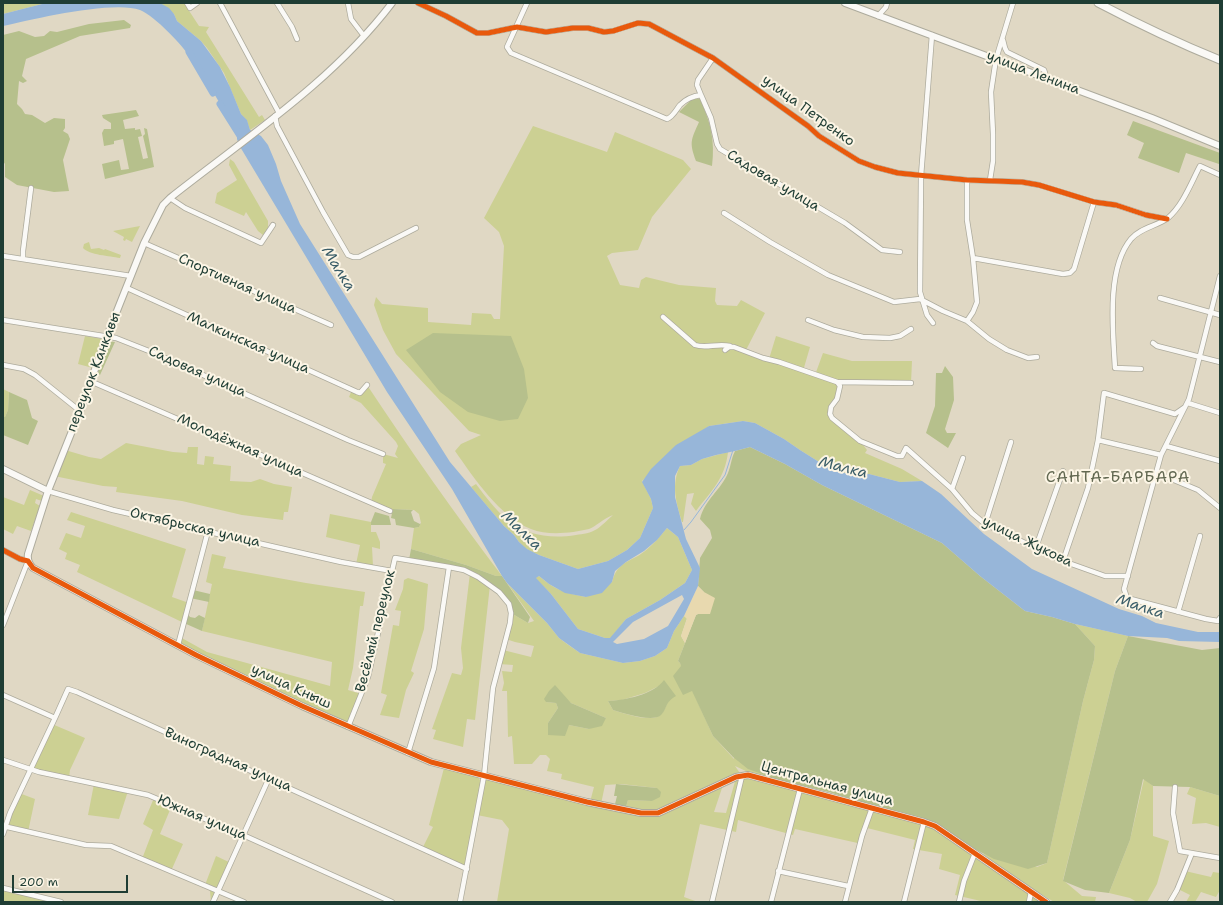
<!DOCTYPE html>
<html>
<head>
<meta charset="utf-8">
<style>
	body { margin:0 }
	#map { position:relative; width:1223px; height:905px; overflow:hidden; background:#e0d8c4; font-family:"Shantell Sans",sans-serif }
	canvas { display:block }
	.frame { position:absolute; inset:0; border:4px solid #1f3d34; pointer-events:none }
	.scale { position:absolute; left:12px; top:875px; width:116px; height:18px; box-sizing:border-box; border:2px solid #1f3d34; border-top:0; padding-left:5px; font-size:12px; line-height:14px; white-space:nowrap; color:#1f3d34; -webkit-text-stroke:3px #fcf5e5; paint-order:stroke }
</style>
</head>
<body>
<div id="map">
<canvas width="1223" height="905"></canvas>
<div class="frame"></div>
<div class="scale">200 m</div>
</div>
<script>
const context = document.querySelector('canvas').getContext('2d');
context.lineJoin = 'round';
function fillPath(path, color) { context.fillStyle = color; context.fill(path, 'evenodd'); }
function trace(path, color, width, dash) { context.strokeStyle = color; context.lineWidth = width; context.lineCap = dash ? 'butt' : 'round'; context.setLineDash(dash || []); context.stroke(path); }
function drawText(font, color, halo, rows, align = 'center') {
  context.font = font + ' "Shantell Sans",sans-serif'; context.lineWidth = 4; context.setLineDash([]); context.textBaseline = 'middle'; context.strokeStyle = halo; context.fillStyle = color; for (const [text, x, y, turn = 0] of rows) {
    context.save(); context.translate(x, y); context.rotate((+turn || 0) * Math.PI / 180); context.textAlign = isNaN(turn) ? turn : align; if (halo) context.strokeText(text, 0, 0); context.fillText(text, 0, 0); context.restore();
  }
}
fillPath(new Path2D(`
	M3,3H46L3,14Z
	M160,3H184L199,26L209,27L206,32L259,117L262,115L265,120L250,130L247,121L241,114L224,73L207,48L201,41L177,21L174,14Z
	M533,126L607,152L615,132L683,160L691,169L652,217L638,250L612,253L607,256L620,285L639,288L641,280L646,277L679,285L716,288L715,301L717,305L737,306L741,300L765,313L746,350L769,359L776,336L810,347L803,371L815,375L823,353L852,361H912L911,383L838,382L840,386L830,414L860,441L867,450L865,453L902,469L922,481L900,482L869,474L851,475L827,467L800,450L784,439L755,423L743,421L709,426L642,481L651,499L653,508L640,538L627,550L608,561L578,569L539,555L526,549L519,542L514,535L504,526L471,487L476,484C485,496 495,509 506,519C526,536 551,539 576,535C583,534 591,533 597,529C602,526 608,519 613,515C604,518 595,527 589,529C572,533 548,536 531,529C500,517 474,478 455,451L461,444L481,435L469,431L396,354L383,330L374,305L376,297L382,304L428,308V322L471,325L472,313L491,314L494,319H500L504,246L499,232L484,218Z
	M230,159L234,162L268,221V228L263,235L258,231L246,212L244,216L215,203L217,193L237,180L229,165Z
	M140,226L132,242L126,239L125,241L123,240L124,237L113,231Z
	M89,242L91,249L99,248L104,250L105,249L121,255L120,258C110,256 89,255 83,248L84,244Z
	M85,336L103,339L93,368L78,364Z
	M367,385C410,450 455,514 502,576H496L466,565L411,549L414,528L419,527L421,523L419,514L414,510L393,509L390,511L371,503L372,497L386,464L383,463V454L398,458L395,454L398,446L396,442L361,403L349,397L352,390L360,393Z
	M3,389L9,392L8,410L5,417H3Z
	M126,443L173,452L187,453L188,447H198L197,464L204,465L205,456L214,457L213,464L231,466L230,481L251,482L260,479L274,484L292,487L288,512H284L283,520L242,515L182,501L116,492L117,487L103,486L54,476L65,450L89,457L101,459Z
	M728,452C725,479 711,491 696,511L691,504L694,493L687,494L683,522H682C676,502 671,485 680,466L691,465L702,459Z
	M30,490L44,496L42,501L36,499L35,503L40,506L31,531L17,526L13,534L3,529V497L24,505Z
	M71,512L186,549L172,597L189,603L184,623L77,572L80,565L65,559L67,553L59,549L66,533L81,538L85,526L67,520Z
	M330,514L371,522V532H376L380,542V549L372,547L373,566L356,564L360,545L326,537Z
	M667,528L678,537L692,570L685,583L660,600L626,619L611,638H605L578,629L551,594L535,578L539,576C555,590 565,593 586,597L612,582C618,560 630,563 645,551C654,544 660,536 667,528Z
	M212,554L226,557L223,568L306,583L365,592L363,606H360L353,668L348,690L361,694L348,727L178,645L180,637L207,652L330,686L332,662L202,631L212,584L206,582Z
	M470,573L490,585L475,720L467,719L463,747L433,739L436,730L432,729L452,673L461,675L463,668L461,648Z
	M408,578L428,584L424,629L411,671L414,673L406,690L399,718L380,715L387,695L381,693L393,625L399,626L401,611L395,610L403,589L404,580Z
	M507,583L547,623L559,638L567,644L580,653L623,663L640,661L655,656L667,648L674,631L684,616L687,618L681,636L685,643L678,661L680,663L713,736L734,759V751L797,784L748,772L735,766L742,776L924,822L1046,902H985L955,895L960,875L939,869L942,854L913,849L915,840L867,828L862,844L795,829L793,835L738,820L736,832L700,824L684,897L698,902H497L509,829L502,820L477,815L484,776L590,802L594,787L561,779L562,774L547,771L550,759L546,755H540L532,764H514L512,736L508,737L507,691H502L504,683L502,671L512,672L513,665L499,664L503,650L531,657L534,646L515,642L506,639L511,613L528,623L534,621ZM661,685L669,700C666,704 665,711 661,714C653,724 623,713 613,710L608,701L622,700L645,693ZM566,699L571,703L606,718L589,729L569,725L549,735L548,723L558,708L556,703L546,702ZM736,778L726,813L714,812L724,782ZM621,784L657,788L652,801L628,800L625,810L601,804L605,785Z
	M1075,624L1128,636L1115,671L1063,880L1082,896L1096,897L1095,902H1054L1020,881L983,854L1021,860L1037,867L1047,863L1083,701L1094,660L1095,646Z
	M52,724L85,738L70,770L69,778L31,768Z
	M444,768L478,777L481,782L465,867L423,847L433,827L429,825Z
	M1144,779L1153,786V836L1169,841L1157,884L1147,902H1137L1130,898L1109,893L1130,840Z
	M94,784L128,791L119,819L88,815Z
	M1190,787L1220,796V827L1206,823L1192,824L1196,798L1187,794Z
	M19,793L35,799L28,832L6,827Z
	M154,798L172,805L160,834L183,844L171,871L142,859L153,830L143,824Z
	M216,856L231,863L211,902L210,891L205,885Z
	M1185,871L1211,877L1213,872L1220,873V890L1216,897L1201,892L1195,902H1186L1190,895L1180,890L1178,888Z
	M3,888L61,902H3Z`), '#ccd093');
fillPath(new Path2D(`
	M124,20L131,25L130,28L80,36L26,59L22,76L27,81L23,83L19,81L17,104L22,109L25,114L32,115L45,123L54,118L65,119V128L63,131L68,134L70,139L63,160L69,191L54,192L17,185L5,177V164L3,161V35L19,31L35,37L44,36L50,31L57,32L89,24Z
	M697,98L700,99C711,123 715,140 712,166L696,161C689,142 691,140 699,122L679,112L691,100Z
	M136,110L139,116L123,120L125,129L135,128V130L140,129L142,136L138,137L143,159L148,158L143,136L145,134L144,128L147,129L154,167L105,179L102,164L119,160L121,170L129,169L123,139L114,141V144L104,146L102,133L104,129H111V123L103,118L102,115Z
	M1133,121L1220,153L1219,164L1186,153L1179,173L1138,158L1144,143L1127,135Z
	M433,333L511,336L524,369L528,398L518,419L500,421L468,412L440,392L406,350Z
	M107,341L115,342L100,375L98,373L99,368Z
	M945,366L953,377L954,400L945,429L947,433H956L948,448L926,433L935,406L936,373H942Z
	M9,392L27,400L32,418L38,421L28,445L3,435V417H5L8,410Z
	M750,447L785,464L822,485L942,543L980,576L1025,611L1052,617L1075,624L1095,646L1094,660L1083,701L1047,863L1028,869L994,859L967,845L931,821L876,807L829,792L782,781L748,769L733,757L713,736L692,691L683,695L673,676L681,666L680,663L678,661L696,615L698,614L704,592L698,586L700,558L712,538L710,530L700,519C705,499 721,490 728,473C731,466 731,459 735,451Z
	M393,509L413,510L411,512L414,521L420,524L421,523L419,527L414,528L396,525L395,519L391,518Z
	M375,512L389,516L391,525H371V522Z
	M411,549L466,565L496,576H502L530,617L528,623L511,613L509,604L499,592L464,570L409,560Z
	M193,590L210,594L209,602L190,598Z
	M187,613L190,617L195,618L199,615L205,618L202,631L184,623Z
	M1128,636L1202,650L1220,648V796L1190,787L1153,786L1143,779L1130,840L1109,893L1085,890L1063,881L1115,671Z
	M664,680L676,696C664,703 668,708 661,715C653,723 623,713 613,710L608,701C625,700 653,695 664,680Z
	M555,685L571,703L606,718L602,726L589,729L569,725L565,736L548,735V723L558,708L556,703L546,702L544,699L549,691Z
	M616,784L657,788L661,792L660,797L652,801L628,800L625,810L614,808L617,796H614Z`), '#b6c08c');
fillPath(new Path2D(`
	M698,586L704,592L715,598L710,614H698L696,615L685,643L681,636L687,619L684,616Z`), '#e8d9af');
fillPath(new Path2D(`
	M46,3H160L169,8L174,14L177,21L201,41L220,67L230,87L241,114L247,120L250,130L261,136L268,145L276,164L281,181L300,224L450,462L504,526L514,535L519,542L527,549L539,555L578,569L608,561L627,550L640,538L653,508L651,499L642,482L651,469L676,445L709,426L743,421L755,423L784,439L800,450L827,467L851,475L869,474L900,482L922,481L941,494L984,534L1032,569L1119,609L1142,616L1156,623L1198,632H1220V642L1179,641L1167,638L1128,636L1075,624L1052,617L1025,611L980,576L942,543L822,485L785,464L750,447L735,451L716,455L702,459L691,465L680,466L675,476V497L686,539L700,568L698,586L684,616L674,631L667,648L655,656L640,661L623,663L580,653L559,638L547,623L507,583L502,576L452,489L387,392L239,145L237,139V132C232,125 228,117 223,109C213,92 203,74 191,58C181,44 156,17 140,10C114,0 33,19 3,26V14ZM667,528L678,537L692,570L685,583L660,600L626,619L610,638H605L578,629L551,594L536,578L539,576L549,584L565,593L586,597L602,593L612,582L615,571L626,562L644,551L657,540ZM682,595L684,599L668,626L644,639L617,644L613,642L633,622Z`), '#97b6d9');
trace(new Path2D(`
	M684,530L691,522L725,475L733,450`), '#97b6d9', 1);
trace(new Path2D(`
	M189,52L213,93
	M220,104L242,139`), '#97b6d9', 7);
const minor = new Path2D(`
	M187,3L190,8L197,3
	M220,3L279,113
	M277,3L292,27L297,39
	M348,3L351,19L364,36
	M418,3L446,16L477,33H488L517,27L546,32L573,28H588L604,32L613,31L638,23L649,24L713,58L808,126L819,136L859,161L875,167L898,173L967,180L1022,182L1039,185L1094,202L1116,205L1146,215L1167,219
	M527,3L507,47L511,53L667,119C673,117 676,110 680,105C686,99 693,96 701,95L711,118L717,144L720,149L845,223L882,250L900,252
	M878,16L886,7L887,3
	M932,35L921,176L920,292L927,315L933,323
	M1003,40L1005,48L1007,52L1044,70L1045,73L1044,78
	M701,95L697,85L698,80L713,58
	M275,116L277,126L323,212L348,255L353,257H359L416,228
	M967,180V220L973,258L977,302L973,312L967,321
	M990,180L993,161V134L991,92L996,59L1013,3
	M170,198L185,208L261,243L273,225
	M724,213L770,242L828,275L894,302L920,299L943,311L967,321L989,339L1007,350L1028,358L1037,357
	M144,243L331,325
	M3,256L131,276
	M973,258L1063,274L1070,273L1074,269L1094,202
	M23,259V251L31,188
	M1220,276L1189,399L1161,455L1124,589L1127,598L1206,619L1218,621L1220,618
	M127,288L357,392L360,393L367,385
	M1160,298L1220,315
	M663,317L695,345C706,349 717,343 730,346
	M3,320L116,338L154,353L348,440L383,454
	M808,320L834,330L863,337L890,338L900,336L911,329
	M1153,343L1157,346L1220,362
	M725,350L729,347H734L763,358L779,362L837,382L840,386L837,399L831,407L830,414L832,418L860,441L897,456H902L906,448L952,489L972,513L985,524L1063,561L1105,576H1128
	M3,365L24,369L35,375L80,411
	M1141,369L1115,368C1113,331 1106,269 1131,239C1140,228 1157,226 1168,218C1183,205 1191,183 1200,166L1220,175
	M90,381L390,511
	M837,382L911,383
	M1188,403L1220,413
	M1098,440L1161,455
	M1166,446L1220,461
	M1157,473L1198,490L1220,508
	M952,489L963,458
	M48,491L113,510L341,562L392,571
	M985,524L1011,442
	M1036,547L1063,471
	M3,550L20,559L28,561L3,625
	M1063,561L1088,488L1098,440L1104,393L1175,414L1185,407
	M1178,612L1200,536
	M178,645L208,531
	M3,695L55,718L68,689L77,692L467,869
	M348,727L368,677L395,558L449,567L464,570L478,577L499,592L509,604L511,613L510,623L493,688L484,776L460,902
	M408,753L434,668L449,567
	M3,760L39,772L148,795L243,835L392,902
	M1175,787L1173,813L1180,851L1220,858
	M3,826L86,845L111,846L244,902
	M3,834L10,813L55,718
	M778,871L848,886
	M3,888L61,902
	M213,902L269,778
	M712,902L742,776
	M771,902L800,789
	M845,902L862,836L872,808
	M904,902L924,822
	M959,902L964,881L975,853
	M1029,902L1031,892
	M1170,902L1177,890L1192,853`);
const tertiary = new Path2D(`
	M392,3C332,82 247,137 170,198L163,205L144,243L107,336L80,411L48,491L28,554C27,560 29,564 33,568L196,655L302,706L431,762L587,802L641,813H658L736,777L748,775L767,780L924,822L935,826L1046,902
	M845,3L1152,118L1220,146
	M3,469L48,491`);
const secondary = new Path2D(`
	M1098,3C1138,24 1178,43 1220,60`);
trace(minor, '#adab9d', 6);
trace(tertiary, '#adab9d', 8);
trace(secondary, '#adab9d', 9);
trace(minor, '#faf9f6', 4.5);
trace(tertiary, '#faf9f6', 6);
trace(secondary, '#faf9f6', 7);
trace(new Path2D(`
	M418,3L446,16L477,33H488L517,27L546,32L573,28H588L604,32L613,31L638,23L649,24L713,58L808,126L819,136L859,161L875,167L898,173L967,180L1022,182L1039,185L1094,202L1116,205L1146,215L1167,219
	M3,550L20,559L28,561L33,568L196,655L302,706L431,762L587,802L641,813H658L736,777L748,775L767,780L924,822L935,826L1046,902`), '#e8590c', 5);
drawText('14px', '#1f3d34', '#fcf5e5', [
	["улица Ленина",1033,73,21],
	["улица Петренко",808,111,36],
	["Садовая улица",773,181,31],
	["Спортивная улица",237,284,24],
	["Малкинская улица",248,343,24],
	["переулок Канкавы",94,372,-69],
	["Садовая улица",197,372,24],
	["Молодёжная улица",240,446,24],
	["Октябрьская улица",195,528,13],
	["улица Жукова",1027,542,26],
	["Весёлый переулок",376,631,-76],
	["улица Кныш",291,687,25],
	["Виноградная улица",228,760,24],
	["Центральная улица",827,784,15],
	["Южная улица",202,818,23]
]);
drawText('italic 15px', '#3a5d68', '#fcf5e5', [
	["Малка",338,269,58],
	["Малка",843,468,14],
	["Малка",521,531,44],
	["Малка",1140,607,18]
]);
context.letterSpacing = '1px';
drawText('16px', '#626851', '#fcf5e5', [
	["САНТА-БАРБАРА",1118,478]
]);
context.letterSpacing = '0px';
</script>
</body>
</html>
